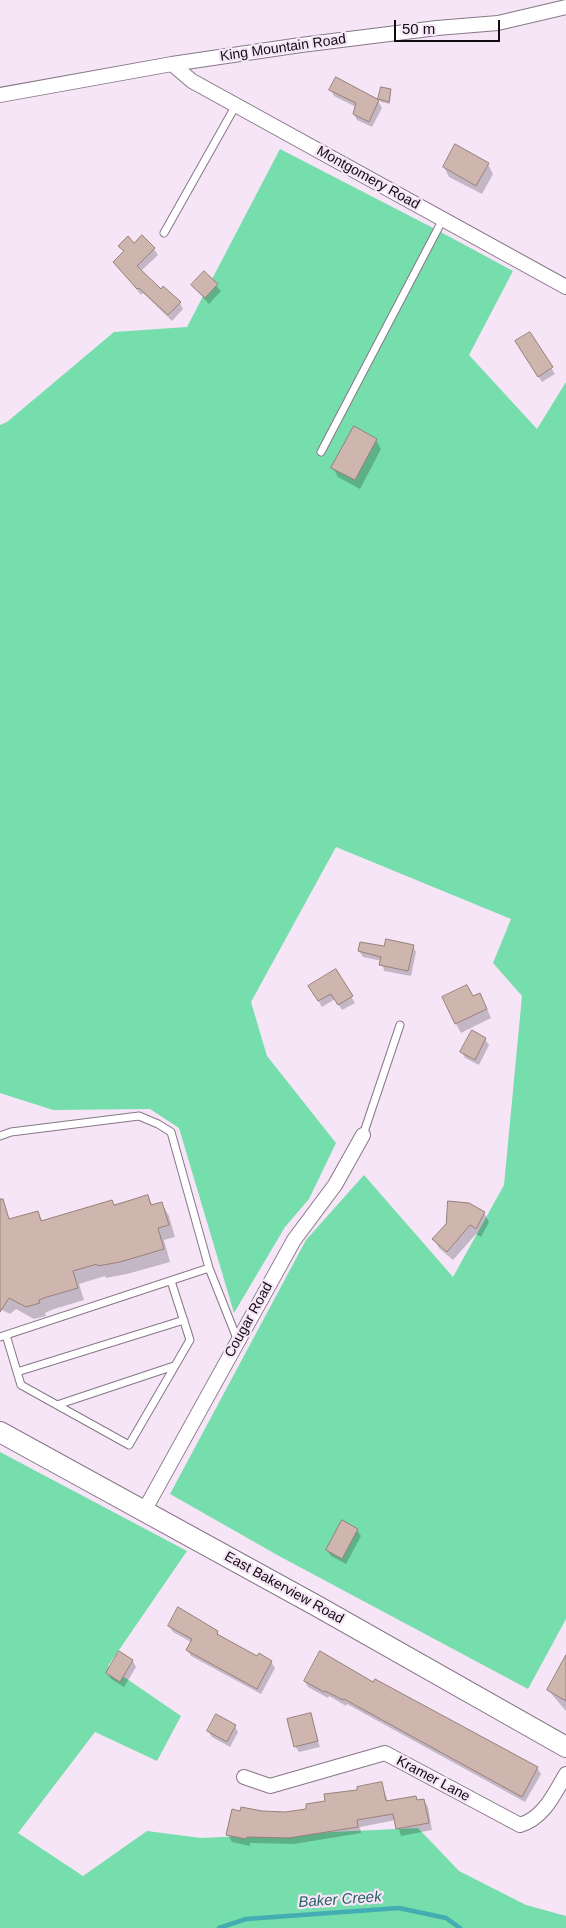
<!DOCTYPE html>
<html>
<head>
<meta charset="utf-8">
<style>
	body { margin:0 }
	#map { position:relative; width:566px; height:1928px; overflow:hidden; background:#f6e5f7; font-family:Arial,sans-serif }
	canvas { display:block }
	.scale { position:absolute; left:394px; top:20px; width:106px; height:22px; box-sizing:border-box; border:2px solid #120c12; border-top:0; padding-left:6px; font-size:15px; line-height:18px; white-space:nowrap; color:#120c12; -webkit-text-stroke:4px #f6e5f7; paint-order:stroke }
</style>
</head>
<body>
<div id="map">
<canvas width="566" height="1928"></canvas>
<div class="scale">50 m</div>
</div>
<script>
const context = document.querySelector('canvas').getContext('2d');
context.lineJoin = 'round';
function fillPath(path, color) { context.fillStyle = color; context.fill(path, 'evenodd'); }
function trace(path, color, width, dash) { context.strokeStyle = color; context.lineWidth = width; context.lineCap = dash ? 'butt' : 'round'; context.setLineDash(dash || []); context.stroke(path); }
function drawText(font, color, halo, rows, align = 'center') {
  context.font = font + ' Arial,sans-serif'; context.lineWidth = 4.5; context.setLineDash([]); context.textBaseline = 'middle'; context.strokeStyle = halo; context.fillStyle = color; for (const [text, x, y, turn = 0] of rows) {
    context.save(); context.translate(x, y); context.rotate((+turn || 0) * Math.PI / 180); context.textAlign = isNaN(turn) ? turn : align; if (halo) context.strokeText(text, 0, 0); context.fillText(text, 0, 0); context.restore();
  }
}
fillPath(new Path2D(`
	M280,149L437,230L513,271L469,355L537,429L566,382V1619L528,1689L279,1556L170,1494L306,1240L364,1175L453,1277L504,1185L522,996L493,963L511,919L336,847L251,1002L267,1056L336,1143L309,1199L285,1227L234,1313L179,1128L150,1109L53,1110L0,1093V425L7,422L114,332L187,327Z
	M0,1452L187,1551L108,1666L181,1716L157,1761L95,1732L18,1833L83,1876L147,1831L201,1838L418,1828L459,1871L526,1905L566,1916V1928H0Z`), '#76ddac');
fillPath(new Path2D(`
	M336,79L378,101L382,108L372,127L357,120L354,114L356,107L334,96L331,90Z
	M391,90L390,104L381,102L379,99Z
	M488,164L493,174L482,194L449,177L444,167Z
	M134,244L154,249L158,255L141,271L161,290L180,303L183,309L172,321L143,293L141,295L115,262L124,253L120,246Z
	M204,273L221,291L209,304L192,285Z
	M530,333L555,374L542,382L520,348Z
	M376,440L381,449L360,489L338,477L333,468Z
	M413,946L416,952L411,976L384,971L382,961L363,957L359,951Z
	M336,971L355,1003L342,1010L335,999L322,1007L310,986Z
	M473,998L485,1004L491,1018L461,1033L456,1024Z
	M472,1032L485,1039L489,1045L479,1065L465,1058L462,1052Z
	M147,1196L153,1206L162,1204L169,1216L175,1237L164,1240L170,1262L127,1274L106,1278L105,1276L79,1284L84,1300L54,1309L45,1313L46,1316L34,1319L16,1309L10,1314L0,1309V1213L6,1212L10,1220L38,1212L43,1222Z
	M484,1213L489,1222L481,1237L476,1234L453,1260L439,1248L434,1239Z
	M343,1522L357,1530L361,1536L346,1564L331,1556L327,1550Z
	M169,1626L217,1632L220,1637L258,1657L271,1662L275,1668L261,1694L191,1656L187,1650L191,1642L173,1632Z
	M119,1653L133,1661L136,1667L124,1687L111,1679L107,1673Z
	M566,1658V1711L548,1690Z
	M305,1681L373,1684L537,1768L541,1774L525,1802L347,1704L346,1706L329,1696L328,1698L308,1687Z
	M310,1714L320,1747L299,1752L295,1746Z
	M235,1726L238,1732L230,1747L212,1737L208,1731Z
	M382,1784L388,1802L416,1797L418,1801L424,1800L428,1807L432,1830L401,1836L396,1820L360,1827L361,1833L294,1844L250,1843V1846L232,1842L228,1835L262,1813H285L308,1810Z`), '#0003');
trace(new Path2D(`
	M219,1928L246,1919L399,1908L446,1918L460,1928`), '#42adb2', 4.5);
const building = new Path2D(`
	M336,77L379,100L369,122L353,114L356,103L329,90Z
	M381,87L391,89L389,102L378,99Z
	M455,144L489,163L476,186L443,167Z
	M142,235L155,248L137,266L161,289L163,286L181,302L168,315L139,288L137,289L113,262L124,251L118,246L128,236L134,243Z
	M204,271L218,284L205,298L191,285Z
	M530,332L553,367L538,377L515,341Z
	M354,426L377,439L355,480L331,468Z
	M386,939L414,945L408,971L379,965L381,957L358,951L360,942L384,946Z
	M336,969L353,996L338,1005L331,994L318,1001L308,986Z
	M467,985L473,996L480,993L487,1009L455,1024L442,997Z
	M472,1030L486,1038L475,1060L460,1052Z
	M148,1195L151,1205L162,1202L169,1225L158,1228L164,1249L120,1262L98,1266L97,1264L73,1271L78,1288L47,1297L39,1300L40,1303L26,1307L9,1298L0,1312V1199H3L9,1219L38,1211L41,1221L112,1200L114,1205Z
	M448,1201L469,1203L485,1212L476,1229L470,1225L447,1252L432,1239L446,1224Z
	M342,1520L358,1529L342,1559L326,1550Z
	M178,1607L218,1631L217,1634L257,1656L259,1653L272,1661L257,1689L186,1650L192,1639L168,1626Z
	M119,1651L133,1660L120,1682L106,1673Z
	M320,1651L373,1682L375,1679L538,1767L522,1797L344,1699L343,1700L325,1691L324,1692L304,1681Z
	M566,1655V1701L547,1690Z
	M311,1713L318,1741L294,1747L287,1719Z
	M216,1714L236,1725L227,1742L207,1731Z
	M382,1782L386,1801L416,1796L417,1800L424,1799L429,1823L396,1829L393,1814L357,1820L358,1827L289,1838L247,1837L246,1839L226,1835L232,1809L240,1811L241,1807L262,1811L285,1812L306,1809V1804L325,1801L324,1794L357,1790V1787Z`);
fillPath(building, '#ceb5ad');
trace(building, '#978079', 1);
const lane = new Path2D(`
	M164,233L236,105
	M321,452L443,219
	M363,1135L400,1025
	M0,1136L11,1132L139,1116L158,1124L171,1132L209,1268
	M6,1335L21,1385L129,1445L190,1340L171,1281
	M0,1337L209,1268L238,1341
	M17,1372L184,1320
	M57,1405L174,1366`);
const street = new Path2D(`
	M172,64L192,81L566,287
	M0,95L172,64L301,45L437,28L498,23L566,7
	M144,1511L294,1240L335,1185L363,1135
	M244,1777L270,1786L385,1753L520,1825C544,1818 554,1794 566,1774`);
const secondary = new Path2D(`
	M0,1432L317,1606L566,1747`);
trace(lane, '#877788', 9);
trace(street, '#877788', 16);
trace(secondary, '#877788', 22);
trace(lane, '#fff', 7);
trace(street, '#fff', 14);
trace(secondary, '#fff', 20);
drawText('14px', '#120c12', '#f6e5f7', [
	["King Mountain Road",283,48,-8],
	["Montgomery Road",368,178,29],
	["Cougar Road",249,1320,-61],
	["East Bakerview Road",284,1588,29],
	["Kramer Lane",433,1779,28]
]);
drawText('italic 15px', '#276164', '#f6e5f7', [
	["Baker Creek",340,1900,-4]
]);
</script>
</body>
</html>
